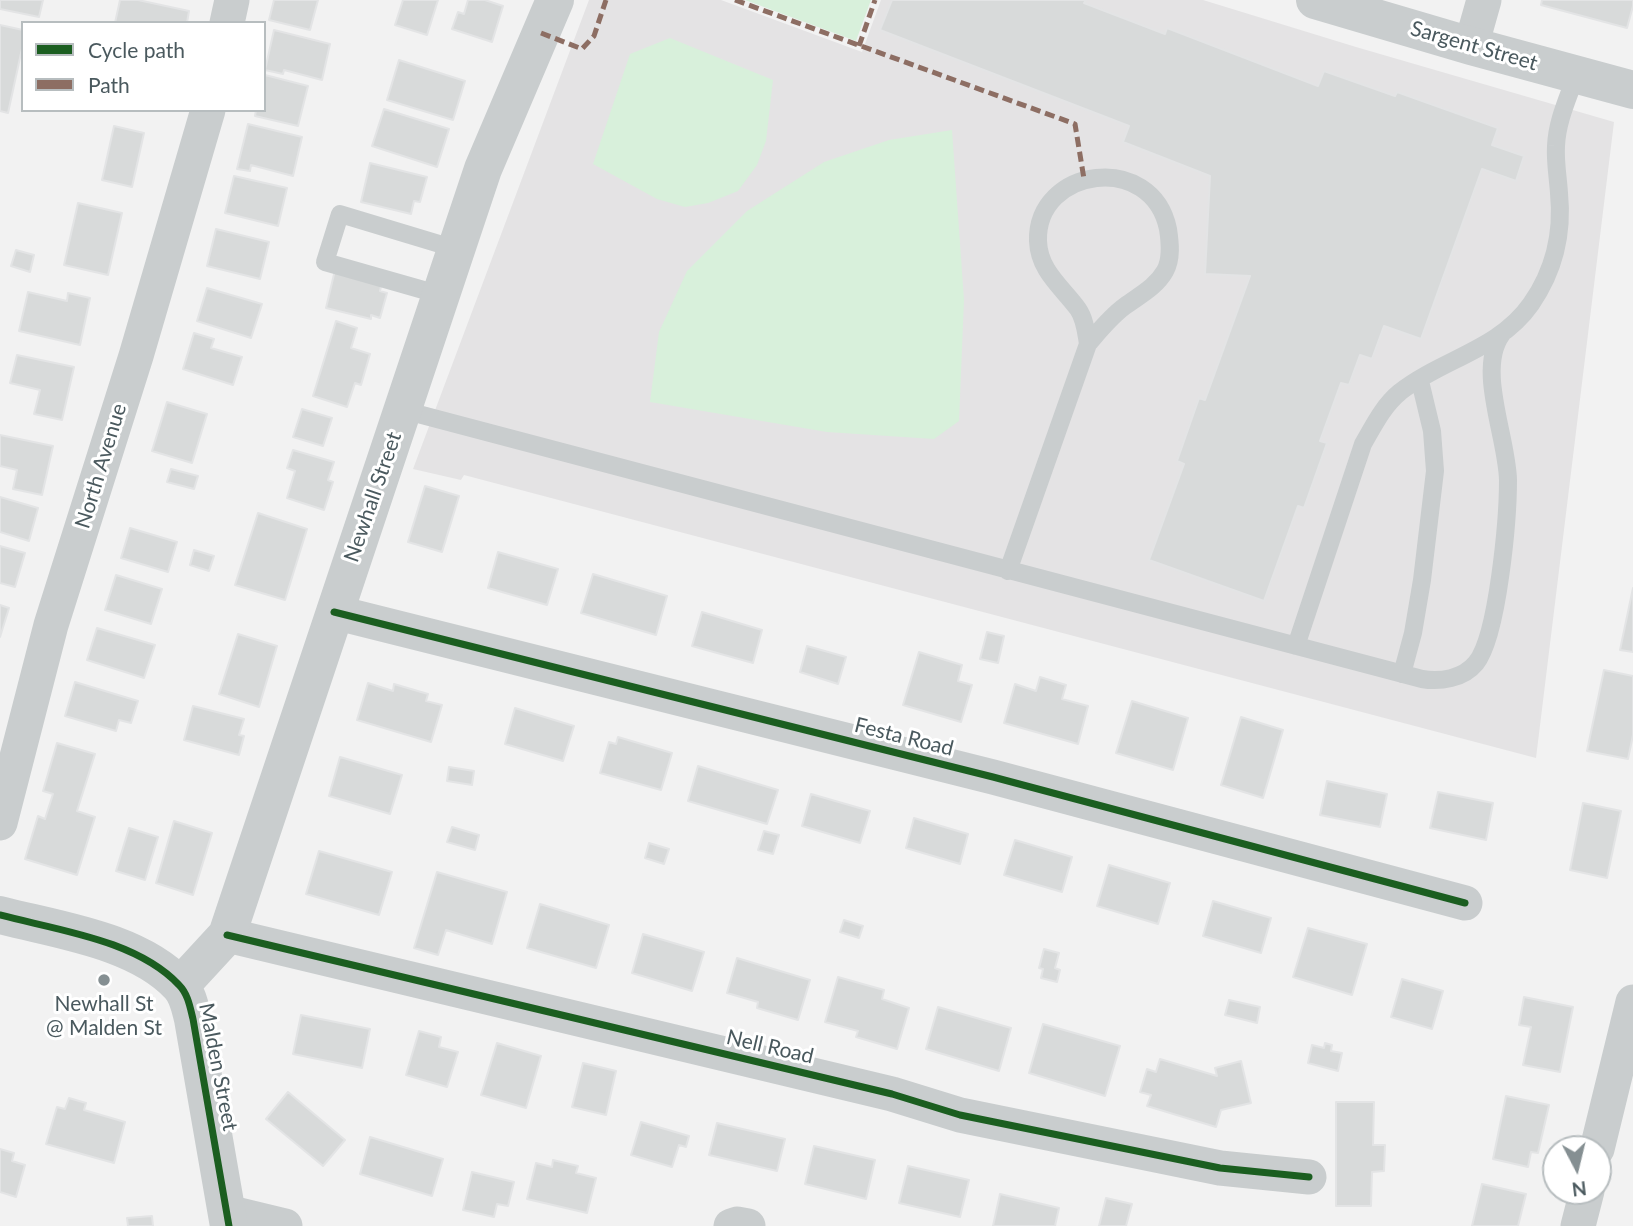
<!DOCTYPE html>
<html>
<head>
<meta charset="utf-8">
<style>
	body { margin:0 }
	#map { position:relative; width:1633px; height:1226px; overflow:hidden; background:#f2f2f2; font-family:Lato,sans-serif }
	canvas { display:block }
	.legend { position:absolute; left:21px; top:21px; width:245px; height:91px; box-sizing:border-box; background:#fff; border:2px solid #b7bdbf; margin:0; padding:9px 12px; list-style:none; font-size:21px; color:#4a595e }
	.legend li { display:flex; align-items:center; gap:14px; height:35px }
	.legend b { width:35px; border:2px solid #b7bdbf }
	.north { position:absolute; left:1542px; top:1135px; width:70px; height:70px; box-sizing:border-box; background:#fff; border:2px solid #b7bdbf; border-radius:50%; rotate:173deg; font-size:19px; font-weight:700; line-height:28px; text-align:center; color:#4a595e }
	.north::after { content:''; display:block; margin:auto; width:24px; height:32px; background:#858f92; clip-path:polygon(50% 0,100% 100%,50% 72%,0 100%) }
</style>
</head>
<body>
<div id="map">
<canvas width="1633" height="1226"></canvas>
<ul class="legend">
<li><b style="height:9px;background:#1b5e20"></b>Cycle path</li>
<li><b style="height:9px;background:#8d6e63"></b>Path</li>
</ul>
<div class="north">N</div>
</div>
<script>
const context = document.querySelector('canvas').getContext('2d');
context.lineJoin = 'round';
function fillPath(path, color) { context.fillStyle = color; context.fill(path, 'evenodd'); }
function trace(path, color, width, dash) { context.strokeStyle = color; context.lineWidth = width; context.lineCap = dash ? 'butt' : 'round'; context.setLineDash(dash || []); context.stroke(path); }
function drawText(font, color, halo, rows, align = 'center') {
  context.font = font + ' Lato,sans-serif'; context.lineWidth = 6; context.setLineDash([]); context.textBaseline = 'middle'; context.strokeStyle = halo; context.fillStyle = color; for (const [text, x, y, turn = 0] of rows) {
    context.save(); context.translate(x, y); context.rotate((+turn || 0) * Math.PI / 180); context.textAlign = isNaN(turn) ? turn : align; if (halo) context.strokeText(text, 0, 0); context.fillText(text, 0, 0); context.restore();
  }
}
fillPath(new Path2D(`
	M589,0H721L862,52L881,0H1203L1356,47L1614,122L1536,758L464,475L461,480L413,469Z`), '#e4e3e4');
fillPath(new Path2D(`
	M745,0H871L856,41Z
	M670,38L773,80L766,141L757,165L738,191L708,203L685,207L657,199L593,164L630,54Z
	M952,130L964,300L959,421L934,439L827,432L650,402L659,332L687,271L747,211L824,162L889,140Z`), '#d8f0db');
const building = new Path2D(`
	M0,0H43L39,17L0,9Z
	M120,0H138L189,11L187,23H115Z
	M274,0H318L310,30L269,20Z
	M403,0H438L427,35L395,25Z
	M468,0H485L503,6L492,42L452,29L458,12L464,14Z
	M892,0H1086L1084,3L1165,34L1167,28L1318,86L1324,71L1395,96L1397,92L1498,128L1492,145L1524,156L1516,181L1482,169L1421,339L1384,326L1372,359L1360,355L1349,385L1341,383L1320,441L1327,443L1304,508L1298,506L1264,601L1149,560L1184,464L1177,461L1199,398L1205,400L1250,276L1205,274L1210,176L1123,142L1129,126L880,30Z
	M1542,0H1633V6L1627,28L1541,5Z
	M0,25L23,30V44L8,113L0,111Z
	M274,30L330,44L322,80L284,70L283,74L265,70Z
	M399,60L465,81L453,120L387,100Z
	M265,75L308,86L298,126L255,116L256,110H264Z
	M384,109L449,129L437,167L372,146Z
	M248,124L302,137L293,176L251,165L250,171L237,169Z
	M114,126L144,133L132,187L102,180Z
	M370,163L427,177L420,202L414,201L411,214L361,202Z
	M234,176L287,188L278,226L225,213Z
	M78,203L122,213L108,275L64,265Z
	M216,229L269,242L260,279L207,266Z
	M16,250L34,255L30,272L11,266Z
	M335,270L382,282L380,291L387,293L380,318L371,315V319L326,308Z
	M207,288L262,304L251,338L197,321Z
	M28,292L67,301L68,293L90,298L80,345L19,331Z
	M336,321L357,328L351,348L370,354L361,385L355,383L347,407L313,396Z
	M194,333L214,339L211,348L242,357L233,385L183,369Z
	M17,355L74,367L62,420L34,414L40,390L10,383Z
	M167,402L207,414L192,463L152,451Z
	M302,409L332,418L323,446L293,437Z
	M0,435L53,446L42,495L13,489L17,470L0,466Z
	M293,450L334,462L328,480L333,482L324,510L287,498L295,471L287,468Z
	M171,469L198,476L194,489L167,482Z
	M425,486L459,496L442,552L408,542Z
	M0,497L38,508L29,541L0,532Z
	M258,513L307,529L285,600L235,585Z
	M130,528L177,542L168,572L121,558Z
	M0,546L25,553L15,587L0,583Z
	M194,550L214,556L209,571L190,565Z
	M498,552L558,569L547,605L488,588Z
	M593,574L667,596L656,635L581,613Z
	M116,575L162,589L151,624L105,610Z
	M1633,588V652L1620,650Z
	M0,605L9,608L0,637Z
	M702,612L762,630L753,663L692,646Z
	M97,628L155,645L144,678L87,660Z
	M987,632L1004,636L998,663L980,659Z
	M238,634L277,646L259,707L219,694Z
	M807,646L846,657L838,684L800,672Z
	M919,652L962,665L958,681L972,685L961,722L903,705Z
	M1604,670L1633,676V735L1628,759L1587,751Z
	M1040,677L1066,685L1062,699L1088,706L1078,744L1004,723L1015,684L1036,691Z
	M75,682L138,701L131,723L119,720L116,731L65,716Z
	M368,683L393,691L394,684L428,694L426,701L442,705L431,742L357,720Z
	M1132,701L1188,718L1173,770L1116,753Z
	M193,706L244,719L239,735L244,736L239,755L184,740Z
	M515,708L574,726L563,761L505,744Z
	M1241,717L1283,730L1263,798L1221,785Z
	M618,737L672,753L661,790L600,773L609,742L616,744Z
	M57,743L95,754L77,811L95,817L77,875L25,859L38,816L45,819L53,794L43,791Z
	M340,757L402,775L390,814L329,796Z
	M698,766L778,790L767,824L688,801Z
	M449,767L474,771L472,785L447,781Z
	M1327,781L1387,794L1380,827L1320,815Z
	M1438,792L1493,803L1486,840L1430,828Z
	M811,794L870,811L860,843L802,826Z
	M1583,803L1621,811L1607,878L1570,870Z
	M914,818L968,834L960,864L906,848Z
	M174,821L212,833L193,895L156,883Z
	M452,827L479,835L475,850L447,842Z
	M129,828L158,837L145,880L116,871Z
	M764,831L779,835L773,854L758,850Z
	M1015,840L1072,857L1062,892L1004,875Z
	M649,843L669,849L664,864L645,858Z
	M319,851L392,872L379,915L306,894Z
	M1109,865L1170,883L1158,924L1097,906Z
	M437,872L507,892L492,944L446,930L438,955L414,948Z
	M1213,901L1271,918L1261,953L1203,936Z
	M540,904L609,925L596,968L527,948Z
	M844,920L863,926L859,938L840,932Z
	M1308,928L1367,944L1352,995L1293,977Z
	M643,934L704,952L692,991L632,973Z
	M1044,949L1059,953L1055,968L1060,970L1057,982L1041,978L1043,969L1039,968Z
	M737,958L810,980L798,1020L757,1008L758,1002L727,993Z
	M838,977L884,990L882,999L909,1008L897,1049L856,1037L858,1031L825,1022Z
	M1402,979L1443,991L1432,1029L1391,1017Z
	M1524,997L1573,1007L1560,1072L1523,1065L1531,1027L1519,1025Z
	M1229,1000L1260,1007L1257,1023L1225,1015Z
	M938,1007L1011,1028L999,1071L926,1049Z
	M301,1015L370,1029L362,1068L293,1054Z
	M1043,1024L1120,1046L1105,1096L1029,1073Z
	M419,1031L441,1037L439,1047L458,1052L447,1087L406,1075Z
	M497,1043L541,1056L526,1108L481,1095Z
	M1325,1043L1332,1045L1331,1051L1342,1053L1338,1071L1308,1063L1312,1045L1324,1048Z
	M1160,1059L1217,1076L1215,1068L1241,1061L1251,1103L1221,1110L1216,1127L1147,1106L1151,1095L1140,1092L1147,1069L1156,1072Z
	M583,1063L616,1071L606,1115L572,1107Z
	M288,1092L345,1140L323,1166L266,1119Z
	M1506,1096L1549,1105L1538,1153L1531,1152L1528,1167L1493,1159Z
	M69,1098L86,1103L84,1110L125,1122L114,1163L46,1144L57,1107L65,1109Z
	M1336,1102H1374L1373,1145H1385L1384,1171L1372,1172L1371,1206H1336Z
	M641,1122L689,1136L686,1147L679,1145L672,1167L631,1155Z
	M717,1123L785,1139L777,1171L709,1155Z
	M370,1137L443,1159L432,1196L360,1174Z
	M814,1146L875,1160L866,1199L805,1184Z
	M0,1149L14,1153L12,1161L25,1165L16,1197L0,1192Z
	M553,1160L578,1166L576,1173L596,1178L587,1213L527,1199L536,1163L552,1167Z
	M908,1166L969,1180L960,1217L899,1203Z
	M472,1172L514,1182L508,1206L497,1204L494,1217L463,1210Z
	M1482,1184L1526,1194L1518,1226H1472Z
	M1000,1194L1059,1208L1055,1226H993Z
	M1106,1198L1132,1204L1126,1226H1099Z
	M152,1216L153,1226H128L127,1218Z`);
fillPath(building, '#d8dada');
trace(building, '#e3e4e5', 2);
trace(new Path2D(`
	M441,295L325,262L340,214L456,249
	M403,410L1422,679C1440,682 1463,679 1476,663C1498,636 1508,518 1508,480C1507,436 1476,369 1502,334
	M1008,571L1088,344C1100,330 1110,317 1125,306C1140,295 1156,287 1165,271C1172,259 1170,242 1168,229C1152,151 1036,167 1038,241C1039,271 1062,287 1078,309C1085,319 1086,332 1088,344
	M1296,646L1363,444C1374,425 1383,406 1400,392C1442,359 1499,350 1531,304C1554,271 1563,233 1559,193C1558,177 1555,162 1556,146C1557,121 1568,98 1576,75
	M1402,674L1413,633L1422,580L1435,471L1432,431L1420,381`), '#c9cdce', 18);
trace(new Path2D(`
	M227,23L232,0
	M1471,46L1484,0
	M334,612L993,777L1465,903
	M0,823L51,625L136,356L208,110
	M227,935L892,1094L960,1115L1220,1168L1309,1177
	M1597,1149L1633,1002
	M227,1212L285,1226
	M731,1226L737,1224L748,1226
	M1578,1226L1587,1191`), '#c9cdce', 35);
trace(new Path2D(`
	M1315,0L1471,46L1633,90
	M0,915C57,930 137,940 179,985C188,994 190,1007 193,1019L229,1226
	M180,986L227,935L483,169L555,0`), '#c9cdce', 38);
trace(new Path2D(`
	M735,0L1075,124L1084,179
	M541,33L582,49L594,36L606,0
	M859,46L875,0`), '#8d6e63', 5, [10, 5]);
trace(new Path2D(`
	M334,612L993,777L1465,903
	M0,915C57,930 137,940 179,985C188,994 190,1007 193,1019L229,1226
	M227,935L892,1094L960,1115L1220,1168L1309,1177`), '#1b5e20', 7);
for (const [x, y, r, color] of [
	[104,980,7,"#858f92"]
]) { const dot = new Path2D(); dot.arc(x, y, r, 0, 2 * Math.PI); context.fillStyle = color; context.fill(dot); trace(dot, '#fff', 2.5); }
drawText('21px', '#4a595e', '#fff', [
	["Sargent Street",1474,46,16],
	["North Avenue",101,466,-73],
	["Newhall Street",373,497,-71],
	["Festa Road",904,737,14],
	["Nell Road",770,1047,13],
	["Malden Street",218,1067,79]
]);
drawText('21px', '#4a595e', '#fff', [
	["Newhall St",104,1004],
	["@ Malden St",104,1028]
]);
</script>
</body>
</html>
